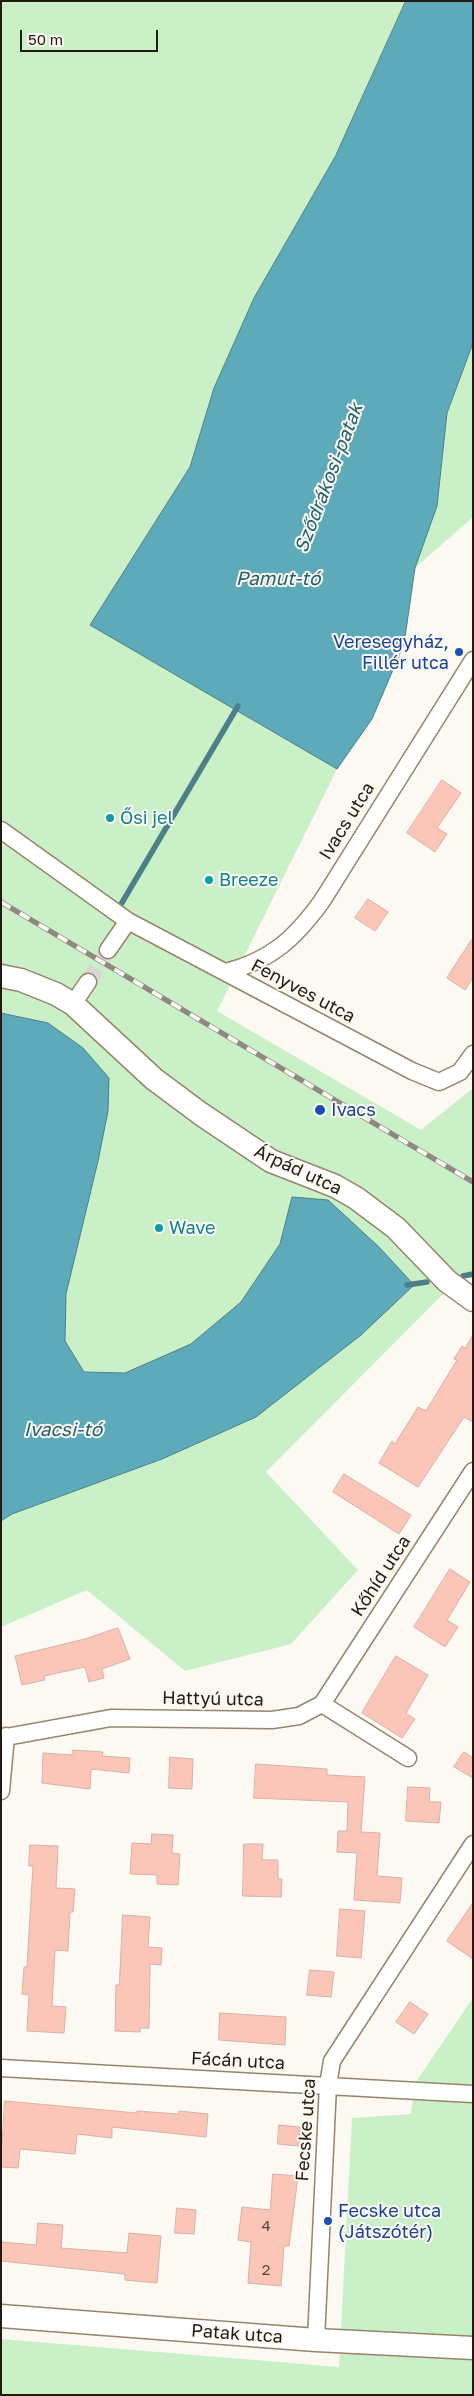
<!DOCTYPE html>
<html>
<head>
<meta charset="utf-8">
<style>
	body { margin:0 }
	#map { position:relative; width:474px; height:2396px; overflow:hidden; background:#fcf8f2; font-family:"Golos Text",sans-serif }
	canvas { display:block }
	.frame { position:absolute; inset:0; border:2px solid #231b11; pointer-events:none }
	.scale { position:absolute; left:20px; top:30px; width:138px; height:22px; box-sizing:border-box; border:2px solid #231b11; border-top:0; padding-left:6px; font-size:15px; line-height:18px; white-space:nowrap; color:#231b11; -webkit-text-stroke:4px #fcf8f2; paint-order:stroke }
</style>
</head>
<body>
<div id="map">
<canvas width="474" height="2396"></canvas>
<div class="frame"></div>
<div class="scale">50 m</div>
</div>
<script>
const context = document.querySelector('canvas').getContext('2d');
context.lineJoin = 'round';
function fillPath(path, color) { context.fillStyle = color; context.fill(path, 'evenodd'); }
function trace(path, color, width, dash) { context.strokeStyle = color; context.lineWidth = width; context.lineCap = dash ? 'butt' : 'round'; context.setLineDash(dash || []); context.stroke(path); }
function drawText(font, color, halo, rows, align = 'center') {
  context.font = font + ' "Golos Text",sans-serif'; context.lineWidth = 4; context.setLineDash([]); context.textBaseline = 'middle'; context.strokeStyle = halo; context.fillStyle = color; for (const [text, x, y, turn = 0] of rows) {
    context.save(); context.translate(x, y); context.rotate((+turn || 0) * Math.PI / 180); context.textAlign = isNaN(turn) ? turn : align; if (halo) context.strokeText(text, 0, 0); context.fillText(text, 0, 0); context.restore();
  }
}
fillPath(new Path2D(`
	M1,1H406L335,157L254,298L214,388L190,467L90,625L337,769L217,1011L421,1130L473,1088V1280L463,1274L266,1472L358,1570L291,1644L185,1671L87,1590L1,1627V1521L12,1514L162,1459L256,1417L293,1197L280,1244L241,1302L191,1345L125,1373L84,1372L65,1341L66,1294L98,1161L48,1023L1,1013Z
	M473,343V517L415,568L437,506L447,413Z
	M473,1998V2395H1V2339L339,2367L352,2118L411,2114L415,2083Z`), '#caf0c8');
const water = new Path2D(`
	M406,1H473V343L447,413L437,506L415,568L404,644L372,719L337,769L90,625L190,467L214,388L254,298L335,157Z
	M1,1013L48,1023L83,1048L109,1078L108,1111L98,1161L66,1294L65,1341L84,1372L125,1373L191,1344L241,1302L280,1244L292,1197L328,1200L379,1247L414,1285L361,1335L256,1417L162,1459L12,1514L1,1521Z`);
fillPath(water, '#5daaba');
trace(water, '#4c7f87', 1);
trace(new Path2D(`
	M120,906L238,706
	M463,1276L473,1274
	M407,1285L427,1282`), '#4c7f87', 5.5);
const building = new Path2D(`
	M442,780L461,793L437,828L447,834L435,852L407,833Z
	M368,899L388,912L375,931L355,918Z
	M473,938V978L465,990L447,978Z
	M473,1335V1422L464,1417L418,1487L379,1463L392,1441L395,1444L418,1407L426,1411L457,1360L454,1359L462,1346L465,1348Z
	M344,1474L411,1515L399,1534L333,1492Z
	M450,1569L470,1582L447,1620L458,1627L445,1647L414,1627Z
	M118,1628L130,1659L102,1669L104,1678L89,1682L85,1667L44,1676L45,1680L22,1685L15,1656L85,1639Z
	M396,1656L428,1675L406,1713L415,1719L402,1738L362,1713Z
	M73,1750L103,1752L102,1756L130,1758L129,1773L91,1769L90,1789L42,1783L43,1753L73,1755Z
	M464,1752L473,1758V1778L454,1767Z
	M170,1757L193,1759L192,1789L169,1788Z
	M256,1764L327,1769V1775L365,1777L361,1832L380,1833L377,1876L402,1878L400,1903L354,1900L357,1853L337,1852L338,1831H347L348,1802L254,1798Z
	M408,1787L430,1788L429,1802H441L439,1823L406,1821Z
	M152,1834L173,1835L172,1853L180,1854L178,1885L157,1884V1875L130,1874L132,1843L151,1844Z
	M244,1844H263L262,1860H278V1879H282L281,1897L243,1896Z
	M30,1845L58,1846L56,1888L75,1889L73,1912H70L68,1951L55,1950L52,2006L66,2007L64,2033L27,2031L29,1995L22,1994L24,1967H27L33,1866H29Z
	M473,1903V1959L447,1941Z
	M340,1909L365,1911L361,1958L337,1956Z
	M123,1915L150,1917L148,1947L162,1948L161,1965L150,1964L149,2028H140V2032L115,2031L116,1985H119Z
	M310,1970L334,1972L331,1997L307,1995Z
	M410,2002L428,2014L414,2034L396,2022Z
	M220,2013L286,2017L285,2045L219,2040Z
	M5,2101L137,2113V2111L179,2114V2111L208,2114L206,2137L112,2127V2138L77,2134L75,2154L20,2149L18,2168L1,2167Z
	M279,2125L300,2127L299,2146L278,2144Z
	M273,2174L298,2176L289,2246H284L281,2286L248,2283L251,2242L238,2240L242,2207L270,2210Z
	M177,2208L196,2210L194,2234L175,2233Z
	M38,2223L63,2225L61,2248L127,2253L129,2233L161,2236L157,2283L125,2280V2274L1,2261V2242L36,2245Z`);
fillPath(building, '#fbc6b8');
trace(building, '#d5b1a8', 1);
trace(new Path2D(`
	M88,982L108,950`), '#dbd7d0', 16, [16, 8]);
const street = new Path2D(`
	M1,830L128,921L412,1071L439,1082L460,1072L473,1054
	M108,950L128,921
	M226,972C272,960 295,938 322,901L473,660
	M73,1004L88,982
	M322,1704L408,1758
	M1,1738L111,1718L272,1720L299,1716L322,1704L473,1471
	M1,1791L6,1736
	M1,2068L473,2094
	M316,2340L328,2085L332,2061L473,1844`);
const secondary = new Path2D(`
	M1,976L21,980L56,994L73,1004L154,1079L201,1114L271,1161L335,1186L356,1198L396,1228L447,1281L473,1300
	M1,2316L316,2340L473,2348`);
trace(street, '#98846a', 19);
trace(secondary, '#98846a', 25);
trace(street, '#fff', 16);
trace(secondary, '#fff', 22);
const rail = new Path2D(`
	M1,902L473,1182`);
trace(rail, '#8f8981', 5.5);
trace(rail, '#fcf8f2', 4, [11]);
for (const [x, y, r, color] of [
	[459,652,5,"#1a4fb4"],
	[110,818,5,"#0f9aa8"],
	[209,880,5,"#0f9aa8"],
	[320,1110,6,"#1a4fb4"],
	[159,1228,5,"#0f9aa8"],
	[328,2221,5,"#1a4fb4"]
]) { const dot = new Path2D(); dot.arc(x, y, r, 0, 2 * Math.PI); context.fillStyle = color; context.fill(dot); trace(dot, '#fcf8f2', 2); }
drawText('15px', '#59463b', null, [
	["4",266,2226],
	["2",266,2270]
]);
drawText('18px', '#164399', '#fcf8f2', [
	["Veresegyház,",449,642,"right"],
	["Fillér utca",449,663,"right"],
	["Ivacs",331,1110],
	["Fecske utca",338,2211],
	["(Játszótér)",338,2232]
], 'left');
drawText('18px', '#0d838f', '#fcf8f2', [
	["Ősi jel",120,818],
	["Breeze",219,880],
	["Wave",169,1228]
], 'left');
drawText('18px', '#231b11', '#fcf8f2', [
	["Ivacs utca",347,821,-58],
	["Fenyves utca",303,991,28],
	["Árpád utca",298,1170,25],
	["Kőhíd utca",381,1576,-57],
	["Hattyú utca",213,1699,1],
	["Fácán utca",238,2061,3],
	["Fecske utca",306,2130,-86],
	["Patak utca",237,2334,4]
]);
drawText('italic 19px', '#22626e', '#fcf8f2', [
	["Sződrákosi-patak",329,478,-69],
	["Pamut-tó",278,579],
	["Ivacsi-tó",63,1430]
]);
</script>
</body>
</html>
